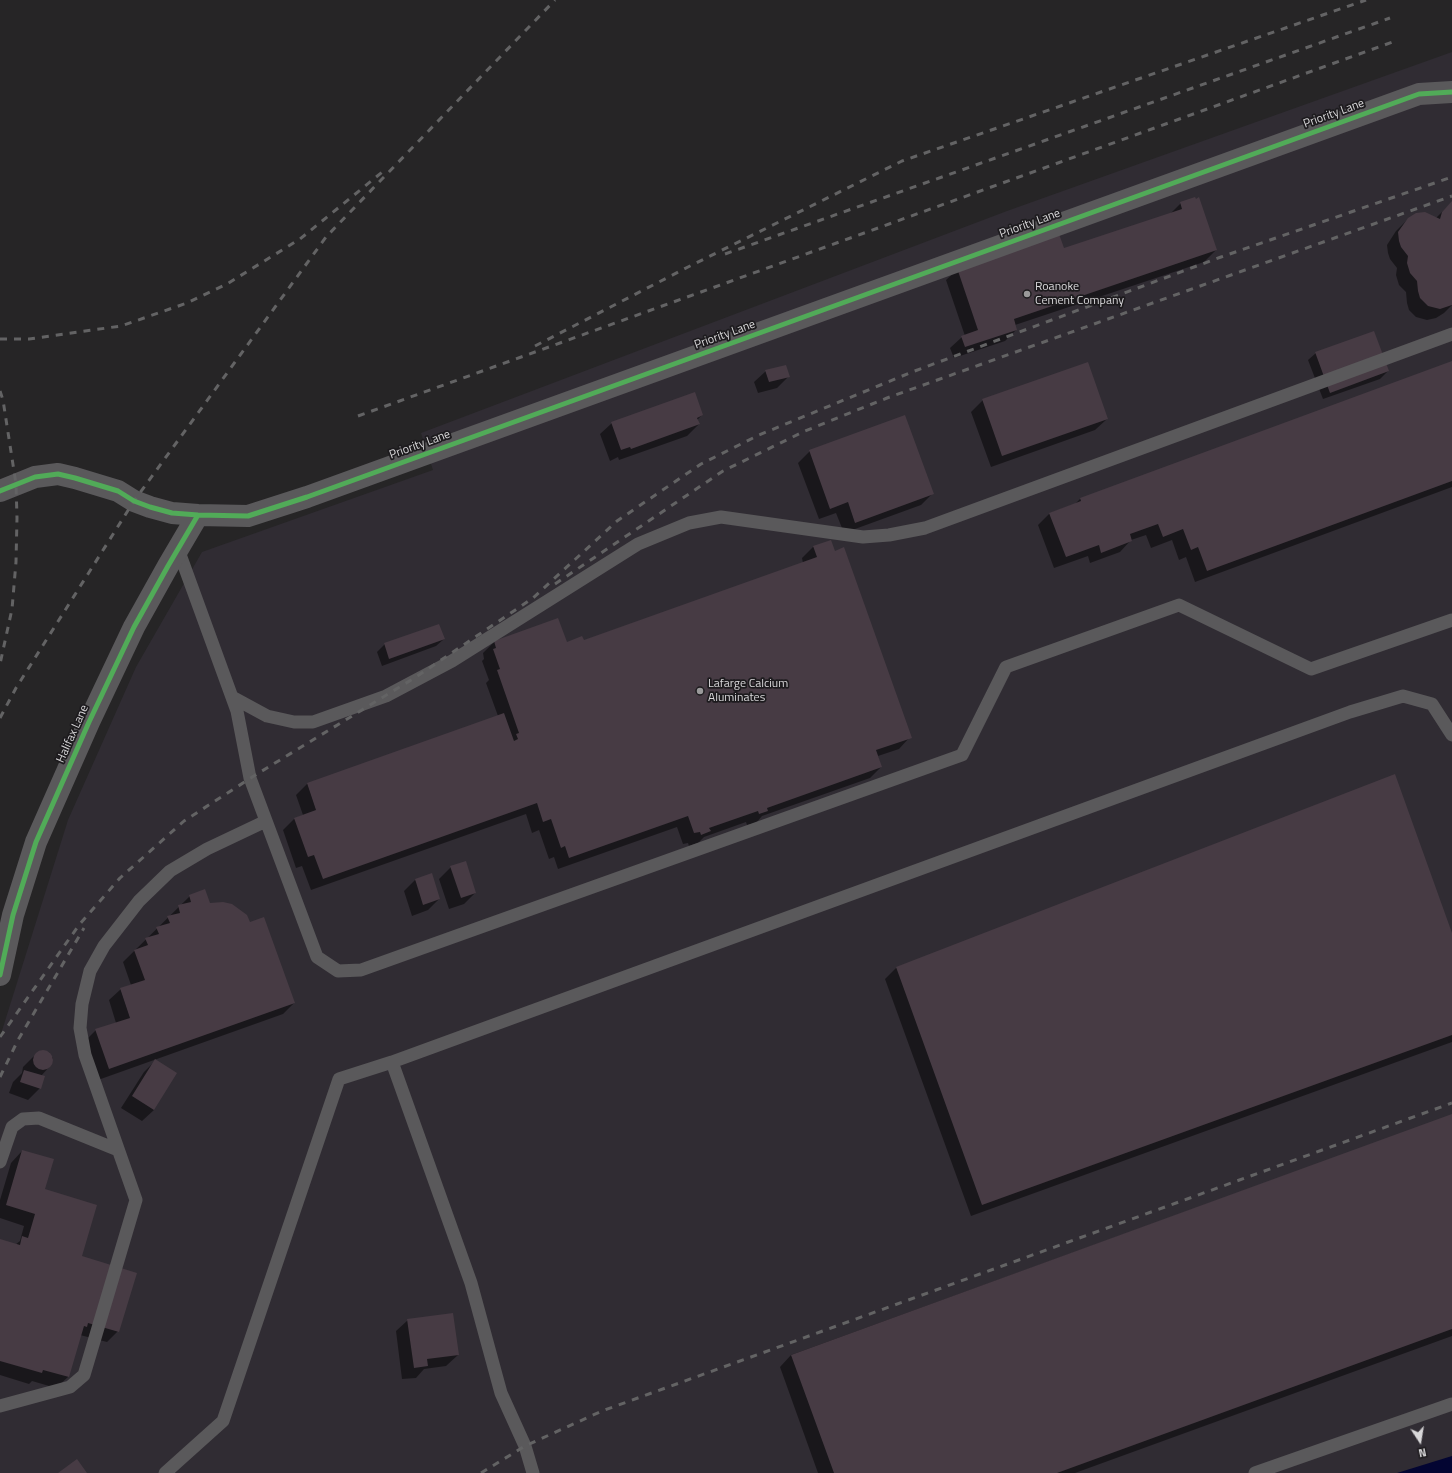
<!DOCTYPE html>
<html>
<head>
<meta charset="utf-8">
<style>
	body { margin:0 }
	#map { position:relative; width:1452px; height:1473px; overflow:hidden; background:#262526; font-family:"Titillium Web",sans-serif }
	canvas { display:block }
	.north { position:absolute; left:1400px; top:1421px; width:40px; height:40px; -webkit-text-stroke:3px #1d1b1e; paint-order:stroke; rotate:168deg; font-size:11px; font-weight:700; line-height:16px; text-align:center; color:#d8d7d9 }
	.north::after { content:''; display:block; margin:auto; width:14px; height:18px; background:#d8d7d9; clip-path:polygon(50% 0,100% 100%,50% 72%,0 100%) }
</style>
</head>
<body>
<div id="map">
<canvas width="1452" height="1473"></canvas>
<div class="north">N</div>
</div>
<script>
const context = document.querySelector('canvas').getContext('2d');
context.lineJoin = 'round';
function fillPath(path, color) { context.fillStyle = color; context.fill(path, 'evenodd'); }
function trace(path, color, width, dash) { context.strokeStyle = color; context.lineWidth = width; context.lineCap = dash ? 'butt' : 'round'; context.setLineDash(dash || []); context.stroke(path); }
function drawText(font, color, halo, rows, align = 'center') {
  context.font = font + ' "Titillium Web",sans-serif'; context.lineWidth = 3.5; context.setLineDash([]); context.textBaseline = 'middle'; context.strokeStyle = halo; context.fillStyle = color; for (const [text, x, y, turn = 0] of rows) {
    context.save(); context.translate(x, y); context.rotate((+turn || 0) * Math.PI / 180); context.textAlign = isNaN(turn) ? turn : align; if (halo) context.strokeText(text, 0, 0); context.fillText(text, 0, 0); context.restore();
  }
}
fillPath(new Path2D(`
	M1452,52V1473H0V1037L68,820L136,667L202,552L433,470L421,433L1007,211Z`), '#302c33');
fillPath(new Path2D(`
	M1452,1456V1473H1397Z`), '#030532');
fillPath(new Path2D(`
	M1452,202V305L1444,313L1436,318L1427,320L1416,317L1409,310L1407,303L1406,292L1399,285L1396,275L1397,268L1390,259L1388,253L1387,245L1396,231L1408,219L1436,218Z
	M1181,203L1216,250L1204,262L1015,325L1016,330L1005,341L954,358L950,348L962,337L965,336L946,280L958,269L1064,250L1170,214Z
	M1316,353L1388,371L1380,379L1323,399L1308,360Z
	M1452,362V487L1195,582L1186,557L1179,560L1172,540L1151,548L1146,535L1131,540L1120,552L1090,563L1088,556L1054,568L1038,525L1050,513L1075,504L1080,499Z
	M766,371L789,376L777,388L758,393L754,382Z
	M983,400L1107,419L1095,430L991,467L971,412Z
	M702,415L697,420L699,424L687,436L619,460L618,457L610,461L600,434L612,423Z
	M810,451L932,494L921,505L844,533L836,513L819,519L798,463Z
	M830,541L910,737L899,749L878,756L881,767L870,778L762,816L756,823L747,825L746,822L704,837L698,843L689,846L688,843L683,844L677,827L558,869L554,857L549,859L539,830L532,833L526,814L311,890L302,866L296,868L283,830L294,819L303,815L296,795L307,784L498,716L486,683L489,680L482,661L484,659L483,653L494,642L566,643L583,641L803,563L802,558L813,547Z
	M444,639L436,646L382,666L377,652L385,644Z
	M451,867L475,893L464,904L449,909L439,879Z
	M415,880L439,899L428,910L412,916L404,891Z
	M190,896L209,904L294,1003L283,1014L98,1080L84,1042L96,1030L116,1023L109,1000L121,989L131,985L123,962Z
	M1452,936V1042L971,1216L885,979L897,967Z
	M42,1051L49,1052L53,1058L51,1065L41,1076L40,1088L28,1100L9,1093L13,1082L22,1073L23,1067L35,1055Z
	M155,1061L154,1110L142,1121L121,1108L144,1072Z
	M1452,1115V1336L1075,1473H818L780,1367L791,1355Z
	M22,1151L81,1257L118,1331L107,1342L80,1335L68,1377L56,1388L32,1381L29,1384L0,1375V1240L15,1245L20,1241L24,1226L0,1218V1200L11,1163Z
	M408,1320L458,1355L446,1366L424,1369L416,1378L402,1379L396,1331Z`), '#0007');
fillPath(new Path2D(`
	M1195,197L1196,199L1199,197L1217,250L1014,319L1017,330L965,347L961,336L978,330L957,268L1059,234L1064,248L1182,209L1180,202Z
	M1452,201V305L1440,309L1428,306L1420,298L1418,291L1417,281L1410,273L1407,263L1408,256L1401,247L1399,241L1398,232L1408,218L1416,213L1425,212L1440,219L1442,212Z
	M1374,331L1389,371L1330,393L1315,352Z
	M1452,361V481L1207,571L1198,547L1191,550L1183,529L1163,537L1158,524L1130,534L1132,541L1101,553L1099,545L1066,557L1049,513L1081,501L1080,498Z
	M1088,362L1108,419L1002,456L982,399Z
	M786,365L790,377L769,382L765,370Z
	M695,392L703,415L697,418L700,424L631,449L630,447L621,450L611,422Z
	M905,415L934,494L855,523L848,502L830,509L809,450Z
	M831,540L835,551L844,547L912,738L876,750L882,767L767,808L768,811L759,814L758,811L709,828L711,831L701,835L700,832L694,833L688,816L569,858L565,846L561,848L551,819L543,822L537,803L323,879L314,855L308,857L294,818L316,810L307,783L504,713L514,741L518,739L516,734L519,733L497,670L500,669L493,649L496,648L494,641L558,618L567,642L582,636L584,640L817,557L813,546Z
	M439,624L445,639L389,659L384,643Z
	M1395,774L1452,933V1035L982,1205L896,967Z
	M466,861L476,893L461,898L450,866Z
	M432,873L440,899L423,905L415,879Z
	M205,889L210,903L223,902L232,904L247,915L250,922L264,917L295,1003L109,1069L95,1029L130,1018L120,988L145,980L134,950L148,945L145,938L159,934L156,927L170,923L167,916L180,913L178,905L191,902L189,895Z
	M33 1060a10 10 0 1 1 20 0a10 10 0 1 1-20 0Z
	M155,1059L177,1073L154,1110L132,1096Z
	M24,1070L45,1076L41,1089L20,1082Z
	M1452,1114V1329L1057,1473H834L791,1355Z
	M22,1150L54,1159L45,1189L97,1205L82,1256L137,1273L119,1332L88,1323L87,1327L84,1326L69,1377L43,1370L42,1373L0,1361V1239L20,1245L22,1236L28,1238L35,1214L6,1205Z
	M453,1313L459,1355L427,1359L428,1366L414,1368L407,1319Z
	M77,1459L87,1473H58Z`), '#473b44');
trace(new Path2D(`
	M178,549L237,711L250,778L317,957L338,971L361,970L962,755L1006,667L1179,605L1311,669L1452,620
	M232,697L267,716L294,722H313L386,696L452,661L638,544L689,523L721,517L863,537L889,535L925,528L1452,334
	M392,1062L471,1283L501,1393L525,1446L533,1473
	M0,1162L12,1127L23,1119L39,1118L118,1150
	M0,1406L70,1387L84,1375L136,1200L85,1055L80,1028L82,1004L90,971L104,946L139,901L170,871L207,849L266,821
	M165,1473L223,1421L339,1079L392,1062L1350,712L1403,696L1432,704L1452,735
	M1255,1473L1452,1404`), '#5a595b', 13);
trace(new Path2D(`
	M0,491L35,477L58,474L75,478L118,491L134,501L150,507L172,513L198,515L248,516L307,497L1419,94L1452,92
	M0,975L13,915L36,842L89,722L134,627L168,566L198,515`), '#5a595b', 22);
trace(new Path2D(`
	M725,254L1390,18
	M0,339H29L121,326L187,303L227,284L300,239L386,169
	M535,346L688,267L902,161L1366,0
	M0,391L3,400L16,484L17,518L16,562L12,609L0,664
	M358,416L1398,40
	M555,584L723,471L805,431L887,398L1452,196
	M0,718L16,688L134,501L326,237L555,0
	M0,1037L79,925L120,878L184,821L257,774L416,677L533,598L617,521L701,464L759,435L912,372L1221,257L1452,177
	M0,1077L18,1040L84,928
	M481,1473L525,1446L602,1411L1452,1103`), '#636364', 3, [7, 7]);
trace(new Path2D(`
	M0,491L35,477L58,474L75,478L118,491L134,501L150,507L172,513L198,515L248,516L307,497L1419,94L1452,92
	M0,975L13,915L36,842L89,722L134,627L168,566L198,515`), '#51ab58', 5);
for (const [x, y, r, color] of [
	[1027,294,4,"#9a999a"],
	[700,691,4,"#9a999a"]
]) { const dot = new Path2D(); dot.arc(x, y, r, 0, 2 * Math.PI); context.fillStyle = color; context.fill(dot); trace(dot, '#1d1b1e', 1.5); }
drawText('12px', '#d8d7d9', '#1d1b1e', [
	["Priority Lane",1334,114,-20],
	["Priority Lane",1030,224,-20],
	["Priority Lane",725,335,-20],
	["Priority Lane",420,445,-20],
	["Halifax Lane",73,734,-66]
]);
drawText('12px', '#d8d7d9', '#1d1b1e', [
	["Roanoke",1035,287],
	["Cement Company",1035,301],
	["Lafarge Calcium",708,684],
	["Aluminates",708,698]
], 'left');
</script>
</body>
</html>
